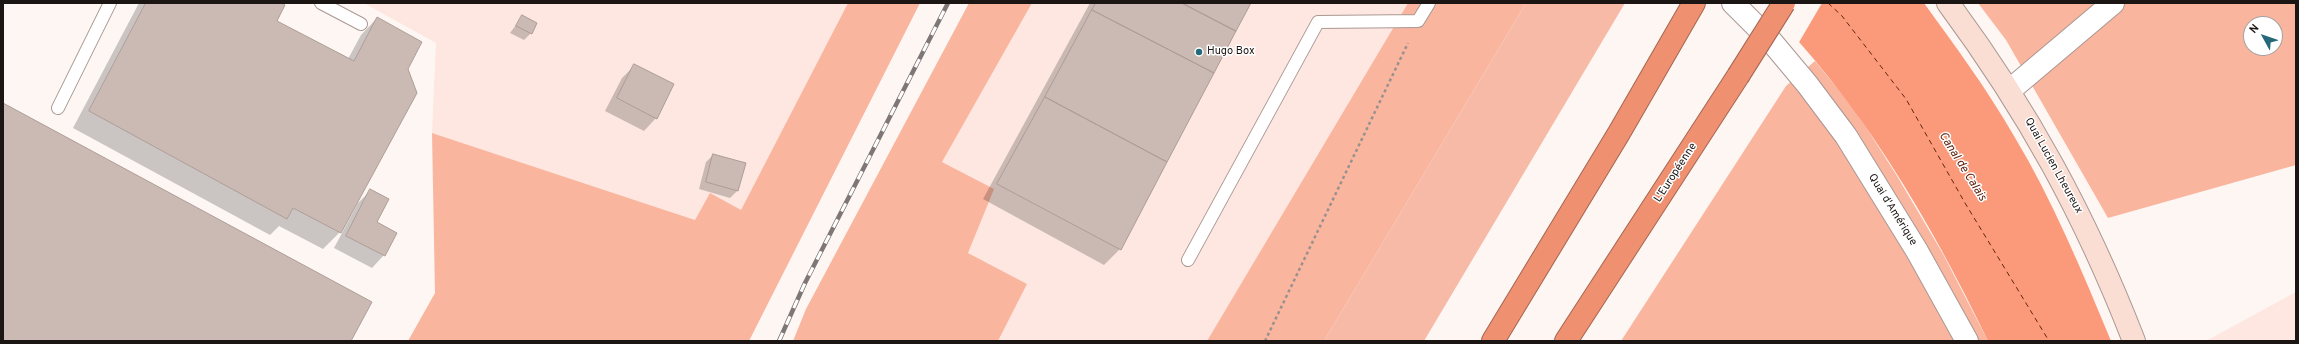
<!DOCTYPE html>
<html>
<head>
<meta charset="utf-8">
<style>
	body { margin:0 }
	#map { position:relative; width:2299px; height:344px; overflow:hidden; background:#fdf6f3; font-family:Overpass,sans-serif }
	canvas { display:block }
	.frame { position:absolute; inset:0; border:4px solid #1b1513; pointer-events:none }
	.north { position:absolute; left:2243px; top:16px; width:40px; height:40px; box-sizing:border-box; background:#fff; border:1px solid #a4a1a1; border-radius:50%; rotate:310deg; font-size:11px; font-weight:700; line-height:16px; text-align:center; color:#1b1513 }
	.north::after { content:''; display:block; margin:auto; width:14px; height:18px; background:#25697b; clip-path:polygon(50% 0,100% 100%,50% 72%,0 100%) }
</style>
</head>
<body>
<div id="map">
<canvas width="2299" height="344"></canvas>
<div class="frame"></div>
<div class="north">N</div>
</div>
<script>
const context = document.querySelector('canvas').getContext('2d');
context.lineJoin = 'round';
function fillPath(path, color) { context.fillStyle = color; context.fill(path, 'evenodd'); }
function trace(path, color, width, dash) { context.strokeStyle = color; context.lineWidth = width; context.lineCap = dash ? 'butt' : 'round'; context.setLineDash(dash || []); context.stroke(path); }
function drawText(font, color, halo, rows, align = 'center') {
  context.font = font + ' Overpass,sans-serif'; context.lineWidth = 3; context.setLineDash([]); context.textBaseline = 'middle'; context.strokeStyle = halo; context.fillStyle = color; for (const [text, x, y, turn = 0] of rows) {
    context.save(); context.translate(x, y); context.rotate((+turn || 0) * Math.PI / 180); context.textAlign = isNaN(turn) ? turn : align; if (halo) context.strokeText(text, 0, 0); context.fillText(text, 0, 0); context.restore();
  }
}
fillPath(new Path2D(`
	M364,3H848L741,210L695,220L432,133L436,43Z
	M1032,3H1408L1207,341H998L1027,284L968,253L993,189L942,162Z
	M2296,292V341H2206Z`), '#fde7e0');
fillPath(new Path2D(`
	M848,3H920L749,341H408L435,293L432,133L695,220L710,193L741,210Z
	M969,3H1032L942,162L994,189L968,253L1027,284L998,341H793L806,309Z
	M1408,3H1526L1324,341H1207Z
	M1978,3H2296V165L2108,218L2006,40ZM2251,24H2275V48H2251Z
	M1815,61L1855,110L1897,176L1943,254L1988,341H1621L1786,86Z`), '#fab59f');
fillPath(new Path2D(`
	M1526,3H1625L1424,341H1324Z`), '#f6baa6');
fillPath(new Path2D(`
	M1762,3H1924C1955,46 1987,89 2014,136C2053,201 2082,271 2111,341H1988C1930,220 1858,97 1762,3Z`), '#fb9a7b');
fillPath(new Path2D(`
	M1760,3H1822L1798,44Z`), '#fdf6f3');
fillPath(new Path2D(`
	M139,3H280L275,21L348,59L361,35L377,18L407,69L340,232L323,249L279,226L270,235L73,128Z
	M1090,3H1250L1120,249L1104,265L983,199Z
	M522,17L531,33L524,40L510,33Z
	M634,66L656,118L644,131L605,111L622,78Z
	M713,155L745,164L737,191L730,198L699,189L706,162Z
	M371,190L384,255L372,268L334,248L358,203Z`), '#0003');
trace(new Path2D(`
	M1828,3L1842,16L1906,99L1965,203L2049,341`), '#622511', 1, [5, 4]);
const building = new Path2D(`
	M146,3H282L285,5L277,21L354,61L377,17L422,42L408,69L417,93L341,233L293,208L287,219L89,111Z
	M1096,3H1182L1236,31L1214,73L1092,10Z
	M1182,3H1251L1236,31Z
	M1092,10L1214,73L1167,162L1045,97Z
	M522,15L537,23L532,34L516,26Z
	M634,64L674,84L657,119L617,98Z
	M1045,97L1167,162L1121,250L997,184Z
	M3,103L372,302L351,341H3Z
	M713,154L746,163L738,191L706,182Z
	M370,189L389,199L377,222L397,233L385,256L346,236Z`);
fillPath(building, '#cbb9b3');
trace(building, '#ae9d97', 1);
const lane = new Path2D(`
	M321,3L361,24
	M58,108L110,3
	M1188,260L1318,22L1418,21L1429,3`);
const street = new Path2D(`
	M1733,3L1771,41L1807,84L1846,136L1917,251L1967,341
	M2010,90L2113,3`);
const secondary = new Path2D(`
	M1948,3C2028,111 2085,215 2134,341`);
const highway = new Path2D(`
	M1493,341L1619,133L1694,3
	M1566,341L1738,76`);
trace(lane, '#aa9893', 14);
trace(street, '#aa9893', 24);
trace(secondary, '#aa9893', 24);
trace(highway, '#a56550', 24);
trace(new Path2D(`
	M1265,341L1408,43`), '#98918e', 2.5, [3, 3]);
trace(lane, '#fff', 12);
trace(street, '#fff', 22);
trace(secondary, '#faded4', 22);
trace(highway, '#ef9071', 22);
const rail = new Path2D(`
	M779,341L805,283L948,3`);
trace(rail, '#7e7775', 4.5);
trace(rail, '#fff', 3, [9]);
const highwayBridge = new Path2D(`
	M1738,76L1784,3`);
trace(highwayBridge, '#a56550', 24, []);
trace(highwayBridge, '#ef9071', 22);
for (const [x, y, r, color] of [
	[1199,52,4,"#25697b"]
]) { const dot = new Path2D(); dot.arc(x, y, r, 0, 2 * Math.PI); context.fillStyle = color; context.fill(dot); trace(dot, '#fff', 1.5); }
drawText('11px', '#1b1513', '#fff', [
	["Hugo Box",1207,52]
], 'left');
drawText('11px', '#1b1513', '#fff', [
	["Quai Lucien Lheureux",2053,166,61],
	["L'Européenne",1676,173,-57],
	["Quai d'Amérique",1892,210,58]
]);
drawText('italic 12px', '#622511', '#fff', [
	["Canal de Calais",1962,167,58]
]);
</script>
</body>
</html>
